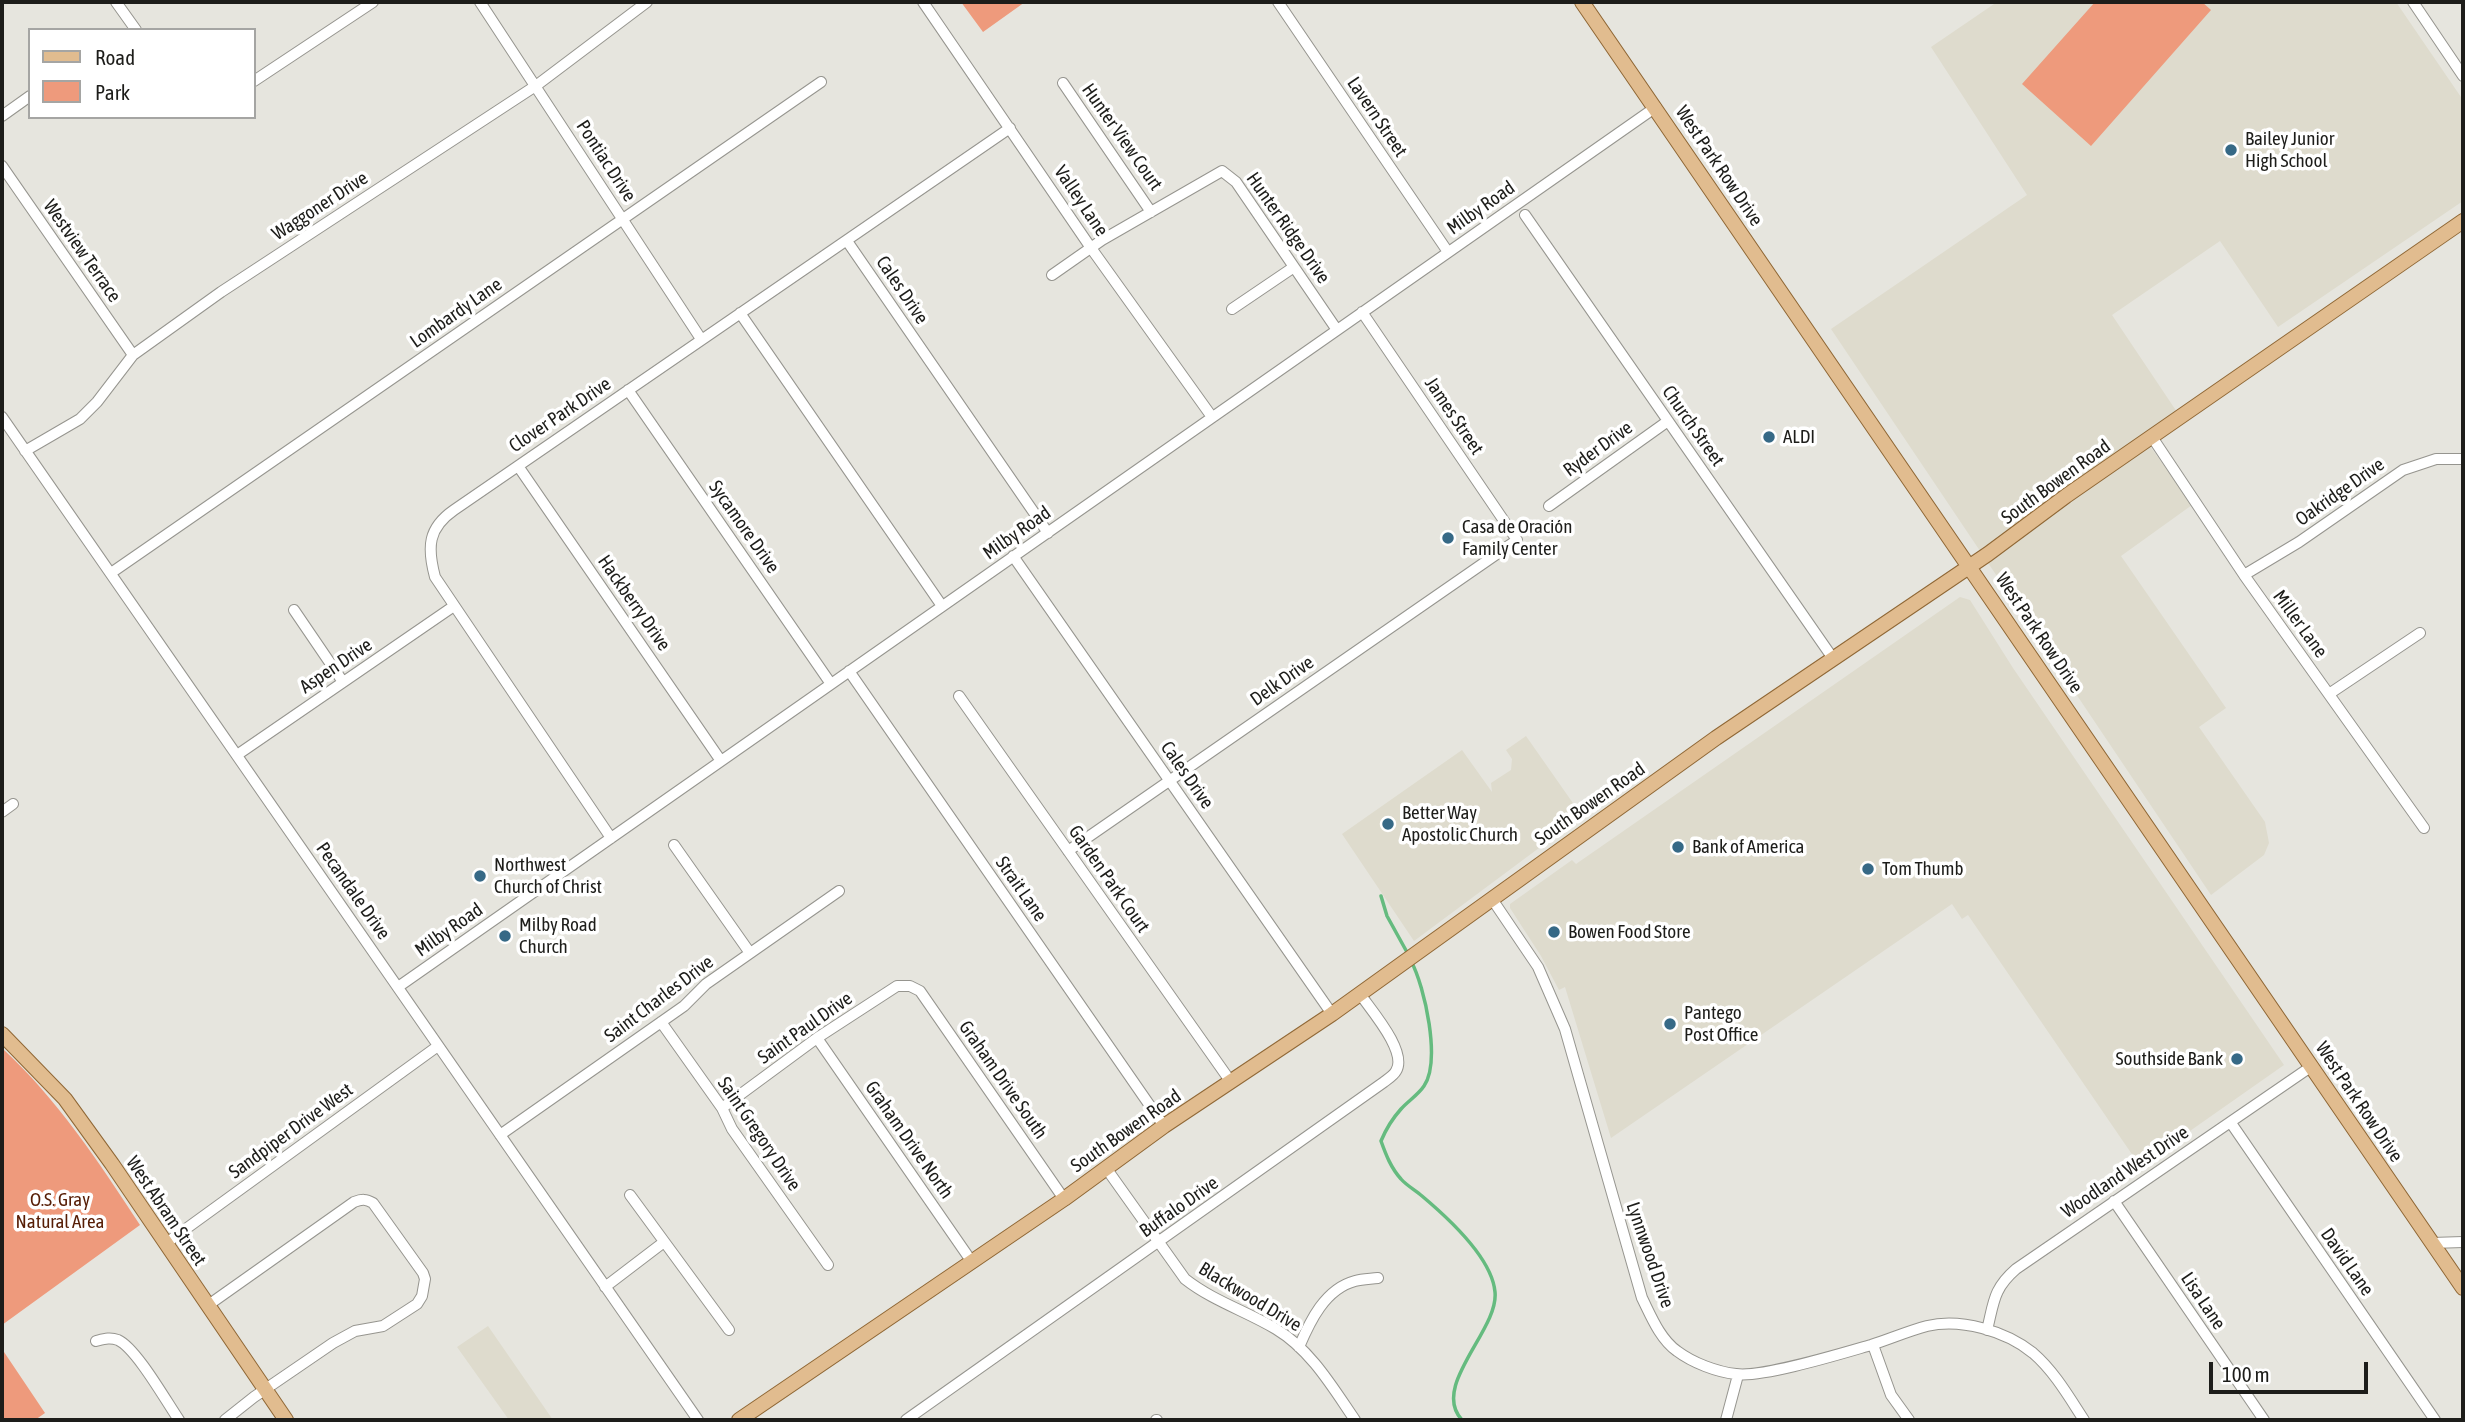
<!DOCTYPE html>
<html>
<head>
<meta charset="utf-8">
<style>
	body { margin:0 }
	#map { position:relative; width:2465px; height:1422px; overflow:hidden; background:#e6e5de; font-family:"Asap Condensed",sans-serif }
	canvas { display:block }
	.frame { position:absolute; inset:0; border:4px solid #1d1d1a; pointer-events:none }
	.legend { position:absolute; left:28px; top:28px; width:228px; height:91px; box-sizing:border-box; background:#fff; border:2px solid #a5a5a3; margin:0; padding:9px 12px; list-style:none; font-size:21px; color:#1d1d1a }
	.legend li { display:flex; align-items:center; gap:14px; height:35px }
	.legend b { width:35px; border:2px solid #a5a5a3 }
	.scale { position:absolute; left:2209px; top:1362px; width:159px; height:32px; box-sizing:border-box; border:4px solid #1d1d1a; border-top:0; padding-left:9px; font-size:21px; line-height:24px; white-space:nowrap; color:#1d1d1a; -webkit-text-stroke:5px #fff; paint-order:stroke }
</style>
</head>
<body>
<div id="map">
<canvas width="2465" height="1422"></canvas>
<div class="frame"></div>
<ul class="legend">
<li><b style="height:9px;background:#e1bc8f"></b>Road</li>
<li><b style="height:19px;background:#ee9a7c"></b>Park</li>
</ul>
<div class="scale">100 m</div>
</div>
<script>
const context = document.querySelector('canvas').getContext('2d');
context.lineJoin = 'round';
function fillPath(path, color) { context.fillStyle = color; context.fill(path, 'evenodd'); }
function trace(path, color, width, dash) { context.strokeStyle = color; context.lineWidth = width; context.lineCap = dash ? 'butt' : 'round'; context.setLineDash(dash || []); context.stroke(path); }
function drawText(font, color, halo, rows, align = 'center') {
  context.font = font + ' "Asap Condensed",sans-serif'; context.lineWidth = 7; context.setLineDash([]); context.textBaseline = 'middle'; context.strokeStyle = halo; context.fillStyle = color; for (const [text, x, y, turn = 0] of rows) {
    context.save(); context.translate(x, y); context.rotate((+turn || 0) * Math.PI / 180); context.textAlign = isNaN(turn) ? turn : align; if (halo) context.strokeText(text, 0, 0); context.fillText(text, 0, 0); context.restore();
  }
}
fillPath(new Path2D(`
	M1997,2H2396L2463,100V201L2278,327L2220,241L2112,315L2177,412L2142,435L2192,505L2121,556L2226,708L2199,727L2265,822L2269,843L2264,855L2211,895L1831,329L2027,195L1931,47Z
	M1960,597L1970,600L2013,668L2284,1065L2140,1166L1968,915L1962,919L1952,904L1611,1138L1565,987L1559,990L1541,956L1510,908V904L1572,860L1576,864Z
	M1526,736L1582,816L1414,941L1342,834L1462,750L1492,792L1491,783L1511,770L1512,759L1506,750Z
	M488,1326L553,1420H509L457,1347Z`), '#dedbcd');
fillPath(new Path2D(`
	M961,2H1025L983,32Z
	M2095,2H2202L2211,10L2091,146L2022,84Z
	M2,1048C57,1099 99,1162 140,1225L2,1325Z
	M2,1349L45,1413L35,1420H2Z`), '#ee9a7c');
trace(new Path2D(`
	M1381,896L1387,916L1408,954
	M1411,961C1425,987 1441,1061 1424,1086C1418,1095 1408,1101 1401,1109C1392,1119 1386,1129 1381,1141C1386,1155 1391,1168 1401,1179C1406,1185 1415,1190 1422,1196C1447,1217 1492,1258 1495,1292C1499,1330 1430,1386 1462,1420`), '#65bb7f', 3.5);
const minor = new Path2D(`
	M116,2L136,30
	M480,2L701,339
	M923,2L1091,248L1212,417
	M1278,2L1448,252
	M2413,2L2463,76
	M254,81L373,2
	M1063,83L1151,212
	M2,116L30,96
	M2,166L133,355
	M1525,215L1832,657
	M847,241L1048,533
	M1052,275L1102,240L1222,171L1236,182L1337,330
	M1232,309L1294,267
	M740,313L942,606
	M628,390L831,684
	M2,417L698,1420
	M2152,437L2244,575L2424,828
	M25,451L80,419L97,402L133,355L221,292L537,85L647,2
	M518,466L721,761
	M1549,506L1668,421
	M1013,556L1332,1014
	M111,573L821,82
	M2244,575L2299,542L2403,470L2436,459H2463
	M294,610L343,682
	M849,671L1164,1126
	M2329,694L2420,633
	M959,696L1231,1082
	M237,755L454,606
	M2,812L13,804
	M611,838L435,577C427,547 428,528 454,510L1010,128
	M674,845L750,953
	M1068,851L1517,540L1362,312
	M1492,899L1538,967L1565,1029L1642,1298C1651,1316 1660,1339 1677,1351C1693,1363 1717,1372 1736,1374C1762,1378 1843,1353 1871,1345C1890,1339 1908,1331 1927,1326C1961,1318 2006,1331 2033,1353C2054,1371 2069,1397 2084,1420
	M398,987L1656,107
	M661,1022L722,1108L732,1129L828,1265
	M817,1038L972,1262
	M722,1108L817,1038L897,986H910L920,991L1064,1199
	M2231,1123L2435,1420
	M500,1135L684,1006L706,984L839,891
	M1106,1168L1185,1279C1213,1301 1246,1311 1276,1329C1311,1350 1333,1388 1355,1420
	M630,1195L729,1330
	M2114,1201L2264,1420
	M2432,1243L2463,1242
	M165,1244L438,1046
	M605,1287L664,1242
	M207,1306L354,1202C362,1199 366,1199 373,1203L423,1273L425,1279L422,1296L417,1304L383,1326L355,1331L333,1343L254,1397L225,1420
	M1987,1330C1994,1302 1993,1289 2016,1269L2312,1066
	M96,1341C104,1339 110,1337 118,1340C136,1348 166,1401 179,1420
	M1873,1345L1891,1395L1909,1420
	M1299,1347C1310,1321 1325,1289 1355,1281C1362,1279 1370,1279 1378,1278
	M906,1420L1384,1082C1388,1079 1394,1075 1396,1071C1408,1052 1371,1010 1360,994
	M1156,1420H1157
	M1726,1420L1738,1375`);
const major = new Path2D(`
	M1582,2L2463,1288
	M2,1034L65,1099L112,1164L286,1420
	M739,1420L1064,1199L1164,1126L1332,1014L1716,738L1988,554L2066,496L2463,221`);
trace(minor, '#96958f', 12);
trace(major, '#8f6735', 16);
trace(minor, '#fff', 10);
trace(major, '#e1bc8f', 14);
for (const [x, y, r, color] of [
	[2231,150,7,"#366986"],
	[1769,437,7,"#366986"],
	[1448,538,7,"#366986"],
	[1388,824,7,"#366986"],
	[1678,847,7,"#366986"],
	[1868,869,7,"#366986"],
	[480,876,7,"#366986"],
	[1554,932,7,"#366986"],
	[505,936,7,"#366986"],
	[1670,1024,7,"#366986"],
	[2237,1059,7,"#366986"]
]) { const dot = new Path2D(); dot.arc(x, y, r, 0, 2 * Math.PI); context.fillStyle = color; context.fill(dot); trace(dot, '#fff', 2.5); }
drawText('19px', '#1d1d1a', '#fff', [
	["Lavern Street",1377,117,56],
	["Hunter View Court",1122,137,55],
	["Pontiac Drive",606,161,57],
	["West Park Row Drive",1719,166,56],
	["Valley Lane",1081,201,56],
	["Waggoner Drive",320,206,-33],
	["Milby Road",1481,208,-35],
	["Hunter Ridge Drive",1288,228,55],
	["Westview Terrace",82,251,55],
	["Cales Drive",902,290,56],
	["Lombardy Lane",456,313,-35],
	["Clover Park Drive",560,415,-34],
	["James Street",1454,416,56],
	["Church Street",1693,426,55],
	["Ryder Drive",1598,449,-36],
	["South Bowen Road",2056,482,-36],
	["Oakridge Drive",2340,492,-35],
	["Sycamore Drive",744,527,55],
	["Milby Road",1017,533,-35],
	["Hackberry Drive",634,603,55],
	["Miller Lane",2300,624,54],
	["West Park Row Drive",2039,633,56],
	["Aspen Drive",336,666,-34],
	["Delk Drive",1282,681,-35],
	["Cales Drive",1187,775,55],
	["South Bowen Road",1590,804,-35],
	["Garden Park Court",1109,879,55],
	["Strait Lane",1021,889,55],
	["Pecandale Drive",353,891,55],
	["Milby Road",449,930,-35],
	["Saint Charles Drive",659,999,-37],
	["Saint Paul Drive",805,1028,-35],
	["Graham Drive South",1003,1080,55],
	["West Park Row Drive",2359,1102,56],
	["Sandpiper Drive West",291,1131,-36],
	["South Bowen Road",1126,1131,-35],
	["Saint Gregory Drive",759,1134,56],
	["Graham Drive North",909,1140,55],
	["Woodland West Drive",2125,1172,-34],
	["Buffalo Drive",1179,1207,-35],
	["West Abram Street",166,1211,56],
	["Lynnwood Drive",1650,1255,71],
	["David Lane",2347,1262,55],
	["Blackwood Drive",1250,1297,31],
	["Lisa Lane",2203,1301,56]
]);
drawText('19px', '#1d1d1a', '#fff', [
	["Bailey Junior",2245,139],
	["High School",2245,161],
	["ALDI",1783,437],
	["Casa de Oración",1462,527],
	["Family Center",1462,549],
	["Better Way",1402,813],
	["Apostolic Church",1402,835],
	["Bank of America",1692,847],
	["Northwest",494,865],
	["Church of Christ",494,887],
	["Tom Thumb",1882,869],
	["Milby Road",519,925],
	["Church",519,947],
	["Bowen Food Store",1568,932],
	["Pantego",1684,1013],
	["Post Office",1684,1035],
	["Southside Bank",2223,1059,"right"]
], 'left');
drawText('19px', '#561d05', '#fff', [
	["O.S. Gray",60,1200],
	["Natural Area",60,1222]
]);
</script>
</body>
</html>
